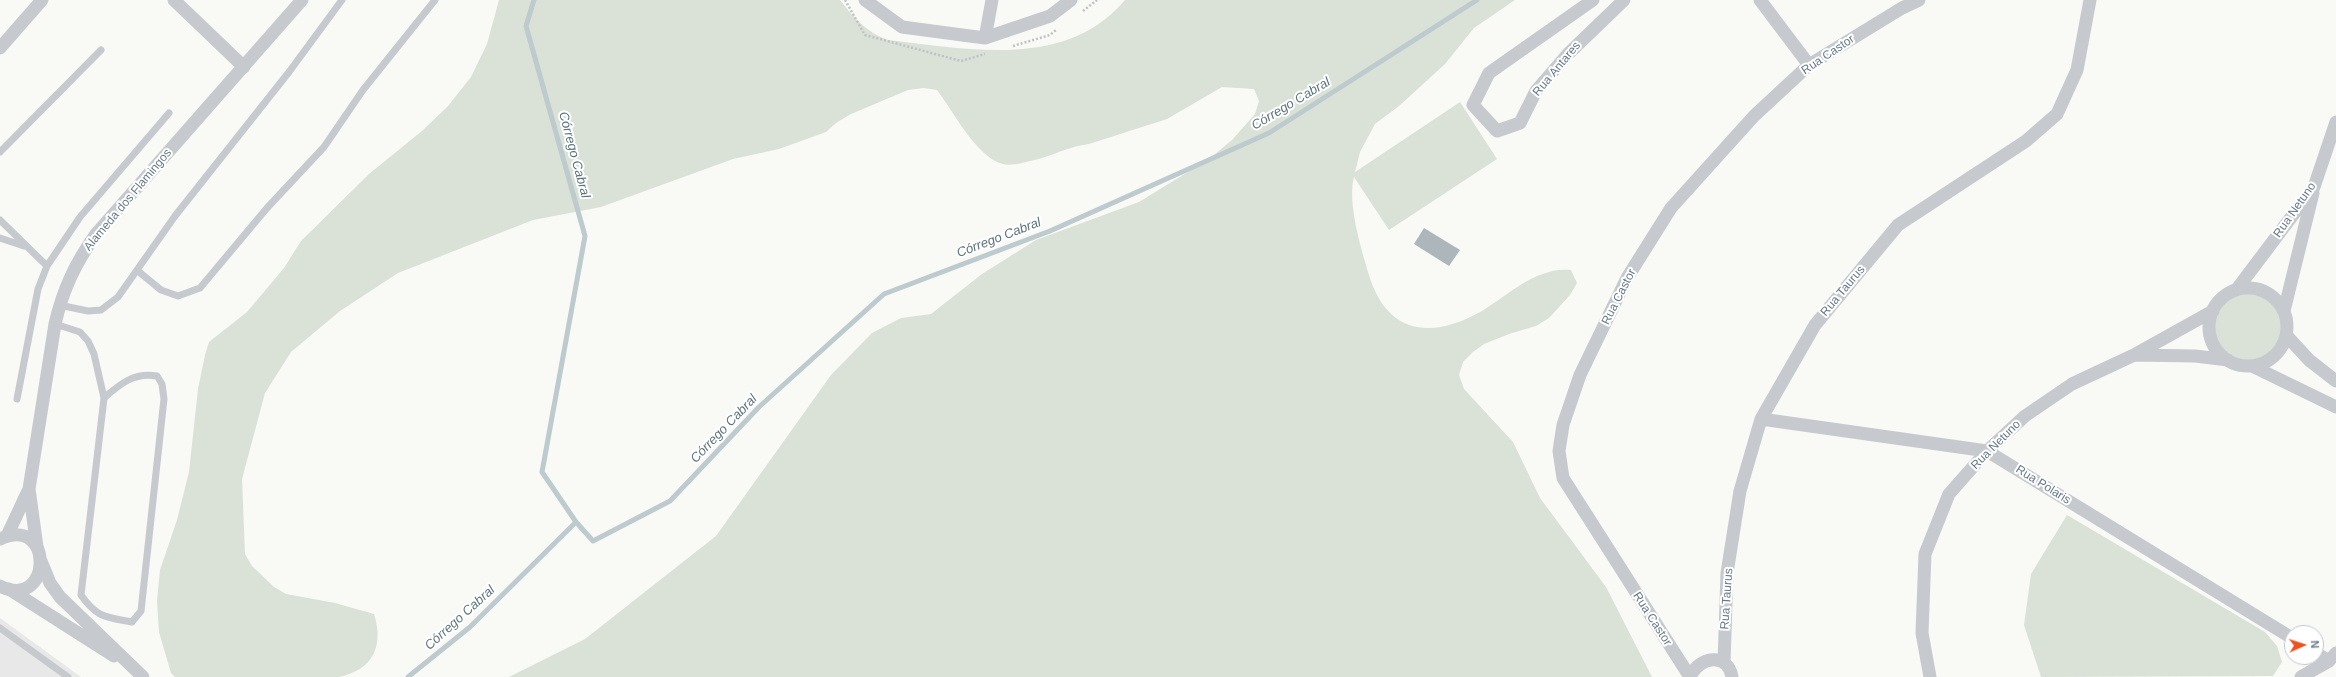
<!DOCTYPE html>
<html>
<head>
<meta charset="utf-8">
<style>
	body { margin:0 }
	#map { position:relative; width:2336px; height:677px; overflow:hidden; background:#f9f9f6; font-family:Arial,sans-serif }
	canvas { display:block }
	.north { position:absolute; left:2284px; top:625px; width:40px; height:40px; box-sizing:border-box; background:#fff; border:1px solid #c2c9d0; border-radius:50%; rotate:87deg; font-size:11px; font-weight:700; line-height:16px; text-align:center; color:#667989 }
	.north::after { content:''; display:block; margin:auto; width:14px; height:18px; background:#ef511f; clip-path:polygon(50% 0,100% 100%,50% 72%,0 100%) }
</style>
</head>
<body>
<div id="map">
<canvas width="2336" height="677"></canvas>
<div class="north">N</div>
</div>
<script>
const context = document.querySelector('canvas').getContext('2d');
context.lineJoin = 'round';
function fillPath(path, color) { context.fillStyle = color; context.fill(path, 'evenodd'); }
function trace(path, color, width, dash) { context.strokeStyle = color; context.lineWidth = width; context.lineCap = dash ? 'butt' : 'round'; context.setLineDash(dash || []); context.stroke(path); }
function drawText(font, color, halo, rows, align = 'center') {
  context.font = font + ' Arial,sans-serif'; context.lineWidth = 4; context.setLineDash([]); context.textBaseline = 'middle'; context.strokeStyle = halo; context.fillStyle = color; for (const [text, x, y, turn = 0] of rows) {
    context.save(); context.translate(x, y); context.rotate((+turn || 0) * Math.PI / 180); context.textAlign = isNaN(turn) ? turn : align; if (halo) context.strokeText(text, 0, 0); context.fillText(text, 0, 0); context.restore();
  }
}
fillPath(new Path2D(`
	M0,618L81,677H0Z`), '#e7e8e7');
fillPath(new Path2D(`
	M499,0H840C854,18 866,32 888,40C969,49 1066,70 1125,0H1515L1474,28L1445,64L1399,106L1375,124L1360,152L1355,172L1460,102L1497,159L1389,230L1354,177C1347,202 1361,248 1368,272C1386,335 1431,340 1482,311C1510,294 1536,267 1571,270L1577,283L1570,295L1549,318L1536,326L1509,334L1484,344L1473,352L1463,362L1459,375L1464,389L1513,442L1540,498L1606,587L1652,677H509L585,639L716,536L831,375L872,333L901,318L931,314L982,274L1036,240L1139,202L1209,159L1232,140L1255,114L1259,101L1254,89L1222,87L1167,119L1089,144C1068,146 1051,157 1030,161C1023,163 1010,166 1003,164C977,158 953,111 937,90L924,88L908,90L851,114L836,123L826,132L779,149L733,159L601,207L533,220L398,273L340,311L291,352L265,393L242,479L245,554L252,566L274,587L286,594L335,603L374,614C384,646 373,670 339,677H175L171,673L159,632L157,601L160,570L177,520L189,472L198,389L205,355L209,342L247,312L284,268L301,241L369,174L422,131L448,106L471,77L487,44Z
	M2215 327a33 33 0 1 1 66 0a33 33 0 1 1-66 0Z
	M2067,515L2265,632L2277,646L2282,662L2273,676L2041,677L2024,625L2031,574Z`), '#dae1d7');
trace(new Path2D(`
	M534,0L526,26L585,236L542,472L576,522
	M408,677L470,627L576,522L593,541L670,501L759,407L884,294L1050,231L1269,133L1477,0`), '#bdcace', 5);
fillPath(new Path2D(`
	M1424,228L1460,250L1449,266L1414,244Z`), '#adb6bb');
trace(new Path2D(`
	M845,0L865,35L961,61L985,54
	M1083,11L1097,0
	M1013,46L1050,35L1056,30`), '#bfc2c4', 2.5, [2, 2]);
trace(new Path2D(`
	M0,152L101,50
	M0,220L47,266
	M0,238L24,246
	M138,271L161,290L178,296L200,288L267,208L324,147L363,90L435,0
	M59,305L88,311L101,310L118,297L175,216L289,72L342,0
	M55,324L80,332L88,341L94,354L104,398L81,595C97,618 106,617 132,622L141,611L164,399L162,384L157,376C134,372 120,384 104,398
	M17,399L38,289L47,266L80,217L169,113
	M0,628L68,677`), '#c6cace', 7);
trace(new Path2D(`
	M174,0L244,67
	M865,0L902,27L985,38L1050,16L1071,0
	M1593,0L1489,73L1473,105L1497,131L1520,123L1536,91L1568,54L1624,0
	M1760,0L1809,65
	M985,38L992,0
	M0,48L42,0
	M2209 327a39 39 0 1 1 78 0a39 39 0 1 1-78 0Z
	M2237,289L2314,187L2336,122
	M2284,311L2313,193
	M2286,335L2309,360L2336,381
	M2134,355L2195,356L2228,360
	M2252,366L2336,407
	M1761,419L1987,451L2292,638
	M7,536L28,491
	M0,539C55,514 52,612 0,586
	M37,547L29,489L55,324C63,289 75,264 96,234L302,0
	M41,561L50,583L60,597L143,677
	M9,589L114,656
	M2316,653L2329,661
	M1724,663L1727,573L1740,491L1761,419L1815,325L1898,225L2026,141L2057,114L2077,70L2090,0
	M1690,677L1563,478L1559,451L1563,425L1580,375L1627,278L1671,208L1754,116L1809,65L1902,8L1919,0
	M1690,677C1699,656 1728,652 1732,677
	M1930,677L1922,633L1925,554L1949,494L1987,451L2025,416L2072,384L2134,355L2213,311
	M2301,677L2329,661L2336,653`), '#c6cace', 13);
drawText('12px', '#667989', '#fff', [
	["Rua Castor",1828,55,-34],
	["Rua Antares",1557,69,-50],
	["Alameda dos Flamingos",128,200,-50],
	["Rua Netuno",2295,210,-55],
	["Rua Taurus",1843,291,-50],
	["Rua Castor",1619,297,-63],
	["Rua Netuno",1996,445,-45],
	["Rua Polaris",2043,485,32],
	["Rua Taurus",1727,599,-86],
	["Rua Castor",1652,619,57]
]);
drawText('italic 13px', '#5d747d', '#fff', [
	["Córrego Cabral",1291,104,-31],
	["Córrego Cabral",574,155,75],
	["Córrego Cabral",999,238,-21],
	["Córrego Cabral",724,429,-46],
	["Córrego Cabral",460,618,-42]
]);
</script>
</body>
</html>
